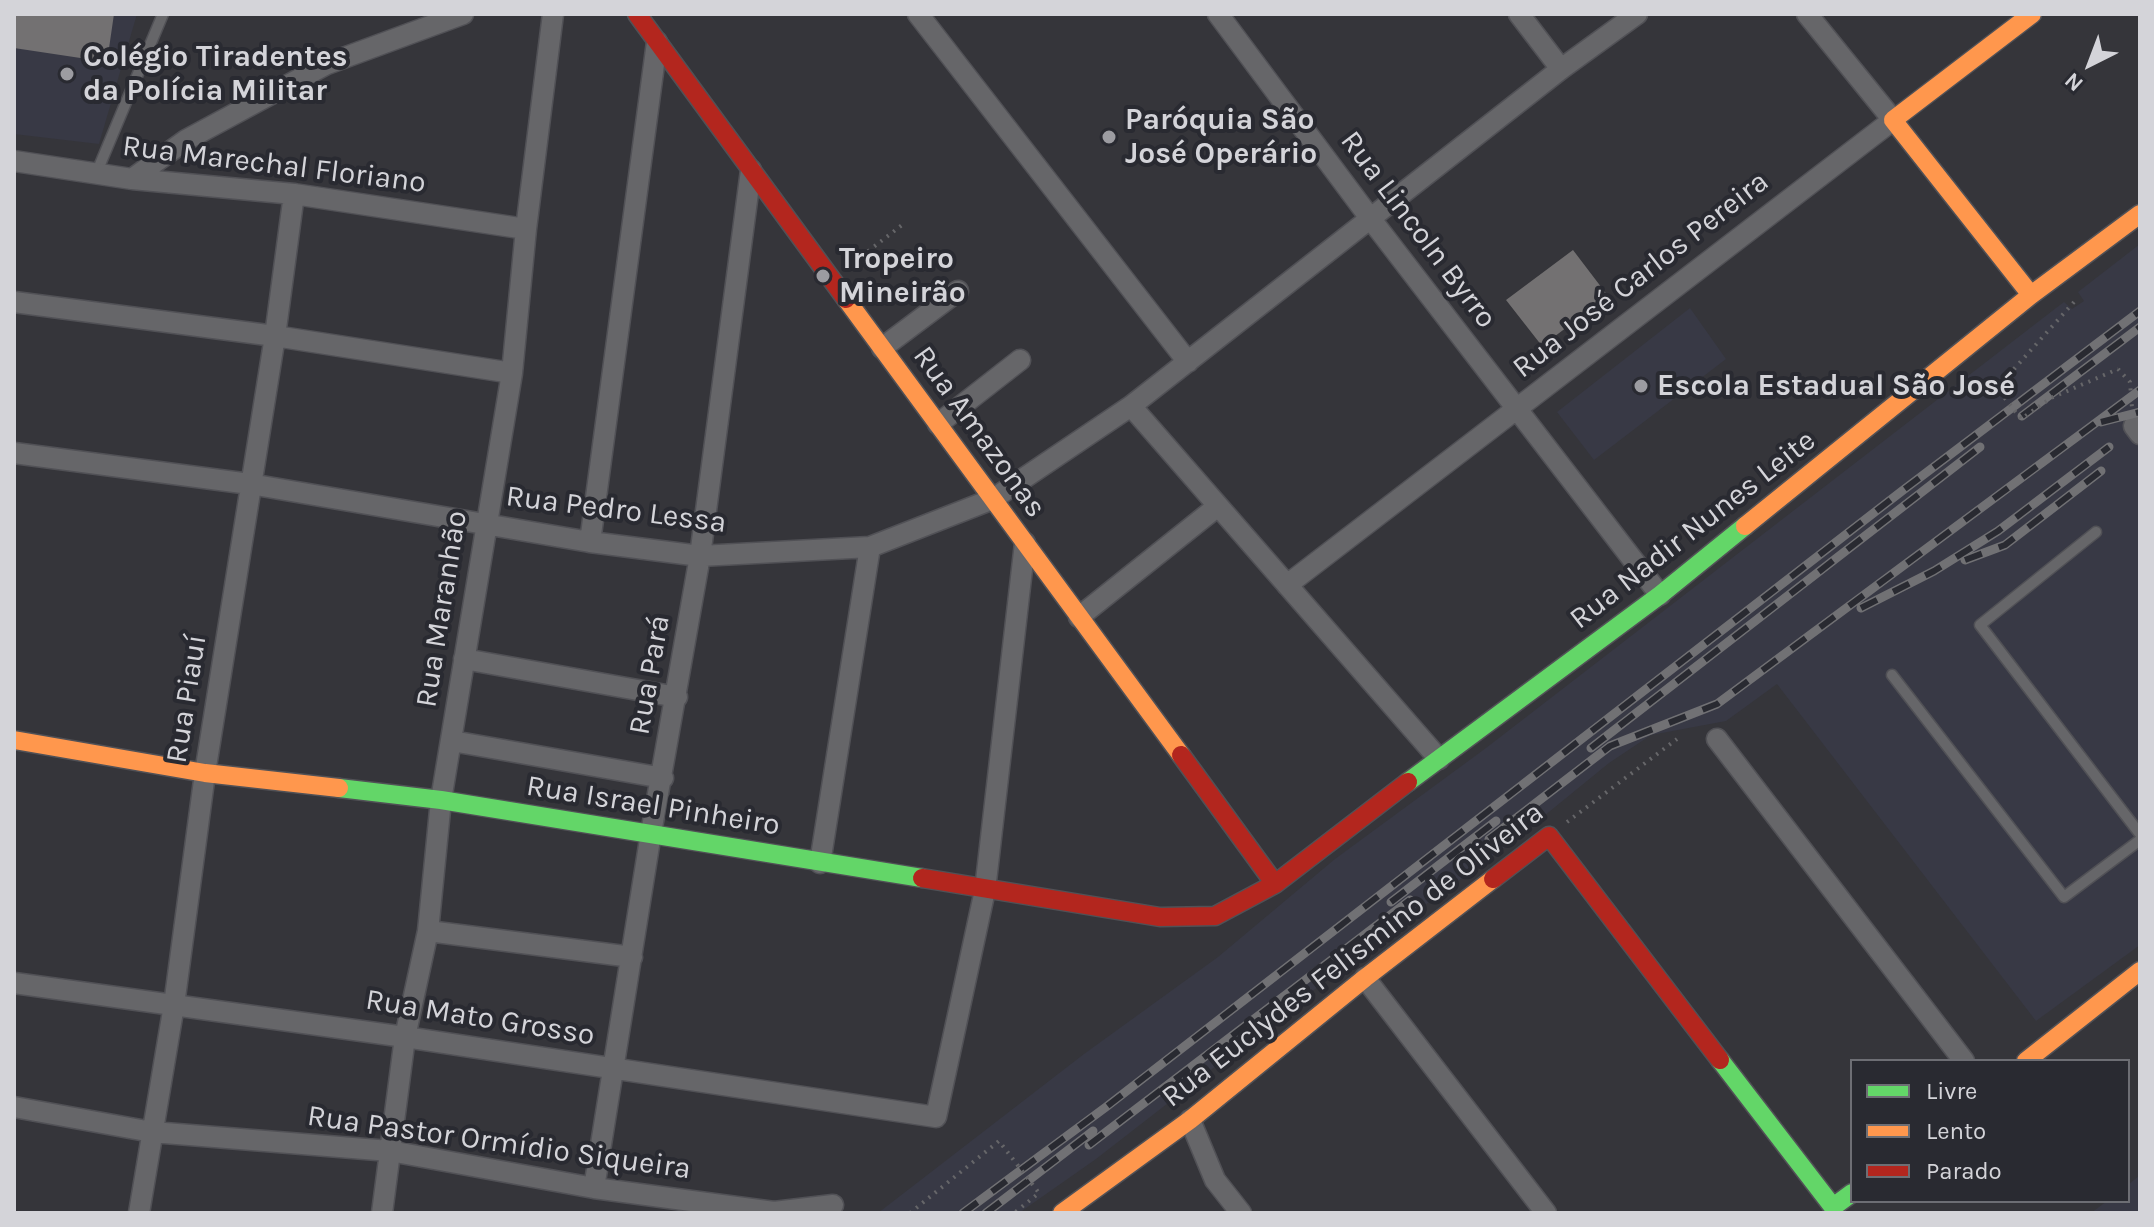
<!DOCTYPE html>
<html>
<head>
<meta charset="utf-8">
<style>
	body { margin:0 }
	#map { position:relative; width:2154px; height:1227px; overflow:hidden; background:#35353a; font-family:Karla,sans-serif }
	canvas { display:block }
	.frame { position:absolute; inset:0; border:16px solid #d4d4d9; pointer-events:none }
	.legend { position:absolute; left:1850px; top:1059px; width:280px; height:144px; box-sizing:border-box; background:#292a31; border:2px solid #6d6e74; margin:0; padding:10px 14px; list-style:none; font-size:24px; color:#d4d4d9 }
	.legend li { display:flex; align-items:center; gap:16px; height:40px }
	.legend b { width:40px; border:2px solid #6d6e74 }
	.north { position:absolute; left:2050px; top:24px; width:80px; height:80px; -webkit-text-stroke:6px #292a31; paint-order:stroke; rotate:222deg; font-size:22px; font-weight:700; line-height:32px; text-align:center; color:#d4d4d9 }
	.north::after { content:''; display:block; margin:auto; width:28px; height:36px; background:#d4d4d9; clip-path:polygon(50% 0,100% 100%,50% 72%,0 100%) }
</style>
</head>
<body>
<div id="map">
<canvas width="2154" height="1227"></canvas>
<div class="frame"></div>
<ul class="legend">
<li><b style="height:10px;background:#63d668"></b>Livre</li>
<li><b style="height:10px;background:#ff974d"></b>Lento</li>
<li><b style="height:10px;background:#b3261e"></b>Parado</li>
</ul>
<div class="north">N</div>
</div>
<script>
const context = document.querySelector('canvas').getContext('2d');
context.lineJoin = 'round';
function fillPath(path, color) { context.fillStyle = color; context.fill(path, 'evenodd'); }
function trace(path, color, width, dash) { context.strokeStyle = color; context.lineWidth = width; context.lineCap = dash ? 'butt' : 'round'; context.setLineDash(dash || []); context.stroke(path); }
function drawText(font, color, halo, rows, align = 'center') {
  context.font = font + ' Karla,sans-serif'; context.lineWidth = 8; context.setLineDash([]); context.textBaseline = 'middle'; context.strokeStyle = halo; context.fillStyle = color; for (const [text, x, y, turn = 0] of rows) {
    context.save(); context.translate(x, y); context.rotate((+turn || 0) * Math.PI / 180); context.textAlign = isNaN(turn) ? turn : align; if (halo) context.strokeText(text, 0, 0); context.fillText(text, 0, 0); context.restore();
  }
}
fillPath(new Path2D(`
	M14,14H137L99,144L14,134Z
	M2140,244V945L2036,1021L1777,684L1726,721L1651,735L1609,763L1517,838L1395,927L1096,1159L1019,1213H878L1084,1054L1218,957L1335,859L1486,748L2056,308L2064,302L2072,309L2084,301L2078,292Z
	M1690,308L1726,359L1594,460L1557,412Z
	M2140,1175V1213H2091L2107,1201H2128V1185Z`), '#383945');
fillPath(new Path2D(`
	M14,14H114L107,62L14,48Z
	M1573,250L1608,296L1542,346L1506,300Z`), '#737172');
const lane = new Path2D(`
	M96,174L163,14
	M2096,532L1980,625L2140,834
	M1892,675L2064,897L2140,840`);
const street = new Path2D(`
	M918,14L1188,362
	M1218,14L1370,218L1660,595
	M1519,14L1561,69
	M14,161L132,179L294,194L526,229
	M132,179L186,140L327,64L463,14
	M14,302L275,336L512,373
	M882,348L958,291
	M1131,406L1439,759
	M938,424L1020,360
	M2134,426L2140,434
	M14,453L250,484L590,542L700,556L870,547L993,499L1131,406L1561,69L1637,14
	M590,542L657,42
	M1287,585L1893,120L1807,14
	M1079,617L1218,506
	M464,659L677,697
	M1717,739L1964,1061
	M452,741L663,778
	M820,863L870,547
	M428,931L632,957
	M1365,978L1546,1213
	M14,983L405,1037L936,1117L985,890L1025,543
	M14,1107L152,1132L390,1151L594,1188L774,1212L833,1205
	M1190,1120L1215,1180L1241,1213
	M594,1188L651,833L700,556L751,170
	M139,1213L174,1005L205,773L275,336L294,194
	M382,1213L405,1037L428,931L441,800L512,373L526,229L553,14`);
const fast = new Path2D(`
	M1408,782L1660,595L1745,526
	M339,788L441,800L922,878
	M1720,1060L1833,1207L1852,1193`);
const slow = new Path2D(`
	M2031,295L1893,120L2032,14
	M846,299L1181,755
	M1745,526L2031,295L2140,214
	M14,740L205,773L339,788
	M2026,1061L2140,971
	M1062,1213L1190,1120L1365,978L1493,879`);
const jam = new Path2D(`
	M637,14L846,299
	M1181,755L1275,884
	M922,878L1160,917L1215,916L1275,884L1408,782
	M1493,879L1549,836L1720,1060`);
trace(lane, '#515156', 13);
trace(street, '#515156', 23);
trace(fast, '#515156', 21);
trace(slow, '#515156', 21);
trace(jam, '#515156', 21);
trace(new Path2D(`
	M849,266L902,225
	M2118,369L2130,382L2132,408
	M1567,822L1677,739`), '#666669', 4, [2, 6]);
trace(lane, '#666669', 10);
trace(street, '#666669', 20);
trace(fast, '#63d668', 18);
trace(slow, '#ff974d', 18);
trace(jam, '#b3261e', 18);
const rail = new Path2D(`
	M2022,416L2140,327
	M2101,422L2140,412
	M1965,560L2005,545L2101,471
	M1861,608L1934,571L1998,531L2109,447
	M1591,748L1980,447
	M1489,839L1610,746L1717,704L2140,390
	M1391,902L1496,821
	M1089,1145L1410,900
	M963,1213L1106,1107L1902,491L2140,311
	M986,1213L1093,1131`);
trace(rail, '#717174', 9);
trace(rail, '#292a31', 6, [18]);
trace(new Path2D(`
	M2074,302L1997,388L2021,419L2051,398L2118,369
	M910,1213L999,1141L1039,1193L1014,1213`), '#666669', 4, [2, 6]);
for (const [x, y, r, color] of [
	[67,74,8,"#9c9ca1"],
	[1109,137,8,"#9c9ca1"],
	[823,276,8,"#9c9ca1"],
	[1641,386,8,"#9c9ca1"]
]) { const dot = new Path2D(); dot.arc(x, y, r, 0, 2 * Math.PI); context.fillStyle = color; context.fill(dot); trace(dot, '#292a31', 3); }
drawText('bold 30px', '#d4d4d9', '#292a31', [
	["Colégio Tiradentes",83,57],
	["da Polícia Militar",83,91],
	["Paróquia São",1125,120],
	["José Operário",1125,154],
	["Tropeiro",839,259],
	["Mineirão",839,293],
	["Escola Estadual São José",1657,386]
], 'left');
drawText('30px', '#d4d4d9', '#292a31', [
	["Rua Marechal Floriano",274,165,7],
	["Rua Lincoln Byrro",1418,230,53],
	["Rua José Carlos Pereira",1641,275,-38],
	["Rua Amazonas",979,432,54],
	["Rua Pedro Lessa",616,510,7],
	["Rua Nadir Nunes Leite",1693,530,-38],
	["Rua Maranhão",442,609,-81],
	["Rua Pará",650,675,-80],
	["Rua Piauí",187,699,-81],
	["Rua Israel Pinheiro",653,806,9],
	["Rua Euclydes Felismino de Oliveira",1353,955,-38],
	["Rua Mato Grosso",480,1018,9],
	["Rua Pastor Ormídio Siqueira",499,1143,8]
]);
</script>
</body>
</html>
